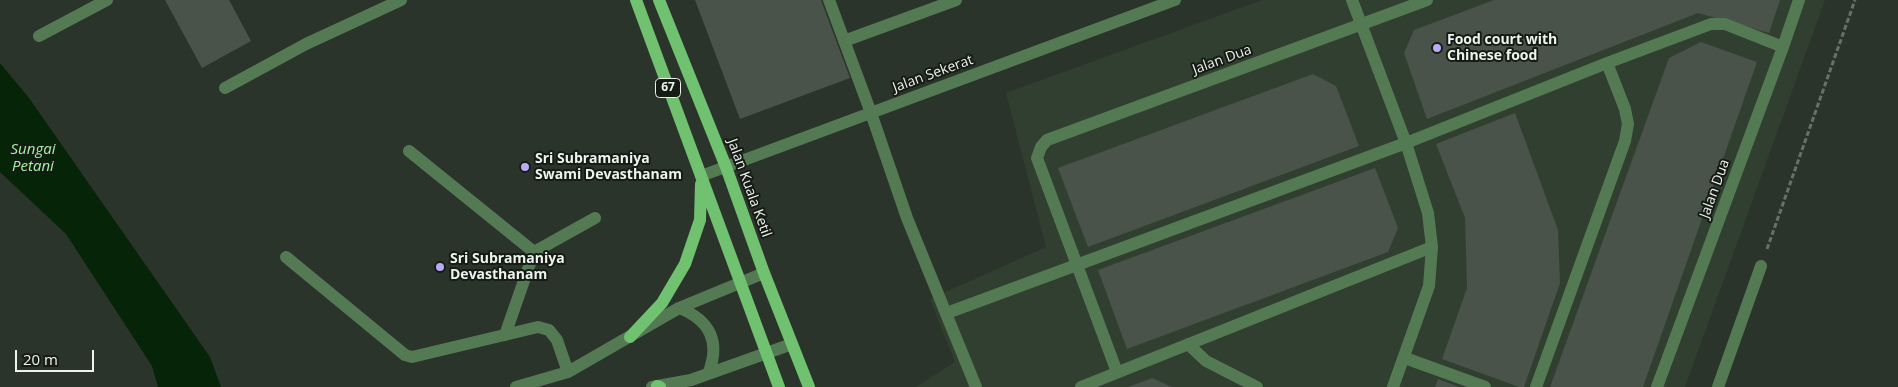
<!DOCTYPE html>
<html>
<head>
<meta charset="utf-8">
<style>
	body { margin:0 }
	#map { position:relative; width:1898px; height:387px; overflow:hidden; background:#2b342b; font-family:"Open Sans",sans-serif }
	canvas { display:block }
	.scale { position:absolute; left:15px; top:350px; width:79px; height:22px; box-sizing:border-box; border:2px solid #edf3ed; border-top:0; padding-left:6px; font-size:15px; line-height:18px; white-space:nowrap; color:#edf3ed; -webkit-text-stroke:4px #161b16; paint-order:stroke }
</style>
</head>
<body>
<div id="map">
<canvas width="1898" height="387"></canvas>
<div class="scale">20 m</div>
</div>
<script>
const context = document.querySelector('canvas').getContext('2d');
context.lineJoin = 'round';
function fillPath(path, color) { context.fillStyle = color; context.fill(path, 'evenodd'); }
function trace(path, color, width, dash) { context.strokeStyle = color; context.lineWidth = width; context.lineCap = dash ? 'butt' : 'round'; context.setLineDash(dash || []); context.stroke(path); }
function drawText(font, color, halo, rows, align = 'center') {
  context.font = font + ' "Open Sans",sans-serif'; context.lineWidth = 4; context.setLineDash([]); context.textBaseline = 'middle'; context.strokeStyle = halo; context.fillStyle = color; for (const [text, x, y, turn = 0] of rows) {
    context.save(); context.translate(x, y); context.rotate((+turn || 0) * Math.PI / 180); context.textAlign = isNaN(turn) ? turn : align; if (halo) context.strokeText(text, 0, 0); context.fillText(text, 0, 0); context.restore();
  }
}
fillPath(new Path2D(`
	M1262,0H1825L1685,387H916L955,362L930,299L1046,247L1006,93Z`), '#313f31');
fillPath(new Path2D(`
	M0,63L29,98L210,357L221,387H158L152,366L66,234L0,172Z`), '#062408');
fillPath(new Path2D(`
	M165,0H229L251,41L202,68Z
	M695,0H821L850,78L740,119Z
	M1494,0H1780L1769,33L1698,13L1427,119L1404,53L1414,30Z
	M1701,42L1757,62L1643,387H1550L1669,58Z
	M1313,74L1336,86L1359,146L1088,247L1058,168Z
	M1515,113L1558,230L1560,283L1524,387H1519L1442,359L1467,288L1465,218L1436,144Z
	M1375,168L1398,228L1388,252L1127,349L1098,270Z
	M1152,378L1172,387H1128Z
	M1438,379L1459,387H1435Z`), '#495349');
trace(new Path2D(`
	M1767,249L1855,0`), '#687168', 3, [5, 2.5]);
trace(new Path2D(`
	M829,0L871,113L907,218L976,387
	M1352,0L1406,143L1428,213L1432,247L1429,286L1393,387
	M39,36L107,0
	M844,41L956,0
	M225,88L306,44L401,0
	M409,151L534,252
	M701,176L1175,0
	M286,257L405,355L412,357L538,327L549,330L557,340L568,372
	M679,308C710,320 721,342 708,374
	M947,313L1406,143L1607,63L1711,24H1725L1783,47
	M505,335L534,252L595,218
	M1188,344L1206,361L1257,387
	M1405,358L1485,387
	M1117,372L1037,158L1041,147L1047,140L1427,0
	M516,387L568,372L679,308L764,273
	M652,387L691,380L792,344
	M1081,387L1432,247
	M1536,387L1625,141L1628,124L1625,109L1607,63
	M1657,387L1783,47L1799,0
	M1718,387L1761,266`), '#547a53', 12);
trace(new Path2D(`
	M636,0L779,387
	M659,0L726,167L764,273L809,387
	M630,337L662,303L685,264L700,220L701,184
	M657,386L660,387`), '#70c271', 12);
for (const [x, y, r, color] of [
	[1437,48,5,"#bbaaf6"],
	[525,167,5,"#bbaaf6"],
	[440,267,5,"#bbaaf6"]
]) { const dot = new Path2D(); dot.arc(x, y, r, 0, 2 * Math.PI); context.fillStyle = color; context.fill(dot); trace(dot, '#161b16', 2); }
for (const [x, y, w] of [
	[668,88,25]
]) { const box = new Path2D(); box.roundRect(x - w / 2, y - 9.5, w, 19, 4); context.fillStyle = '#161b16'; context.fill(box); trace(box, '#edf3ed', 1); }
drawText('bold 12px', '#edf3ed', null, [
	["67",668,88]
]);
drawText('bold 14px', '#edf3ed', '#161b16', [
	["Food court with",1447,40],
	["Chinese food",1447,56],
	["Sri Subramaniya",535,159],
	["Swami Devasthanam",535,175],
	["Sri Subramaniya",450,259],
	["Devasthanam",450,275]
], 'left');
drawText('14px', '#edf3ed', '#161b16', [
	["Jalan Dua",1222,60,-20],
	["Jalan Sekerat",933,74,-20],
	["Jalan Kuala Ketil",749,188,70],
	["Jalan Dua",1715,189,-70]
]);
drawText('italic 15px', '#a2f2a2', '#161b16', [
	["Sungai",33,150],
	["Petani",33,167]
]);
</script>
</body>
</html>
